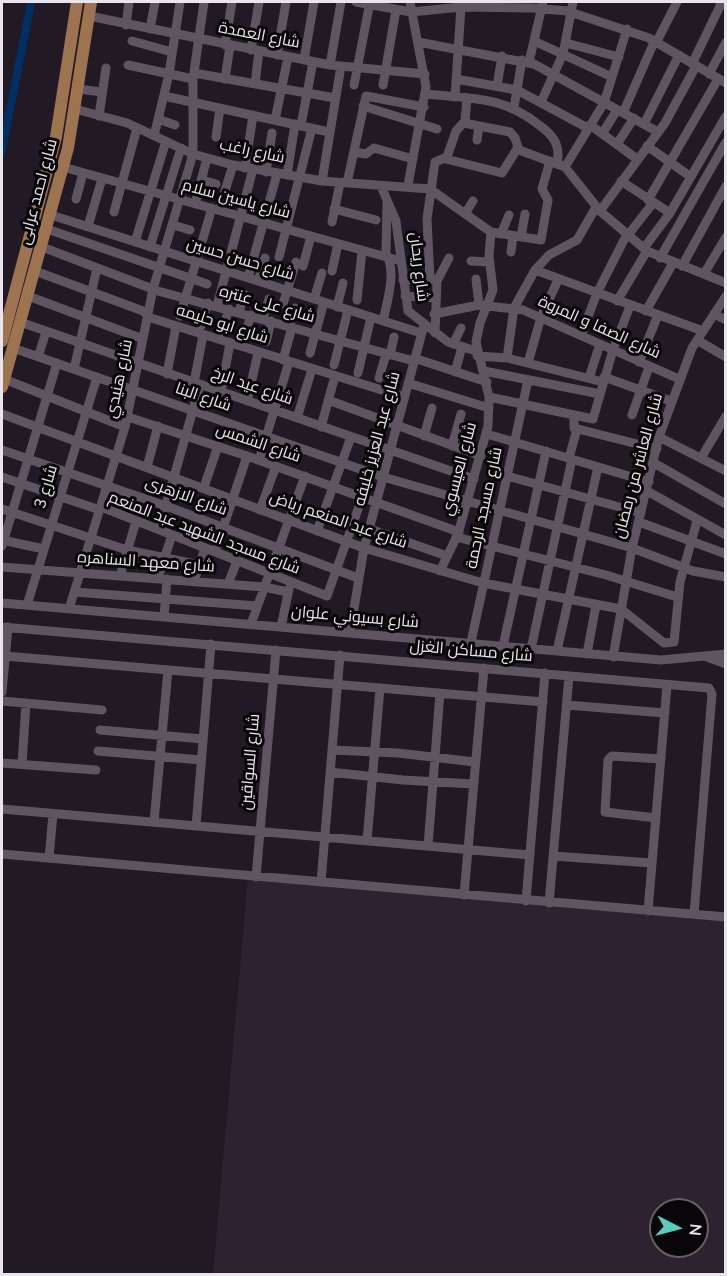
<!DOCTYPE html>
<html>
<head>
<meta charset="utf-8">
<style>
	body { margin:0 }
	#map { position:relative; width:727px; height:1276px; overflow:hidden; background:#211923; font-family:"Nunito Sans",sans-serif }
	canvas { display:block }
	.frame { position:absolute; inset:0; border:3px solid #eae5ec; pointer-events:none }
	.north { position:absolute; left:649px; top:1198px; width:60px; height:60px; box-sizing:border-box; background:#090609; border:2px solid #635f64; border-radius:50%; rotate:96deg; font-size:16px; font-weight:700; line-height:24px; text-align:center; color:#eae5ec }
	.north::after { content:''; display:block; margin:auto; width:21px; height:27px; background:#57cec1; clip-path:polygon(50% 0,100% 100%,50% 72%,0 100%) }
</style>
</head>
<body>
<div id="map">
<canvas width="727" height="1276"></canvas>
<div class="frame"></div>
<div class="north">N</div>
</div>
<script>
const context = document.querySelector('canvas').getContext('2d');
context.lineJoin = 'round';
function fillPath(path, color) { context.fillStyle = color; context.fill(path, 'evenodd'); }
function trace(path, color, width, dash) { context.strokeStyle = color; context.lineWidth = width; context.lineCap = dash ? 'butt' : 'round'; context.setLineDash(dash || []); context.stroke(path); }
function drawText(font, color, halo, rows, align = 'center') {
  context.font = font + ' "Nunito Sans",Cairo,sans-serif'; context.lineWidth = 6; context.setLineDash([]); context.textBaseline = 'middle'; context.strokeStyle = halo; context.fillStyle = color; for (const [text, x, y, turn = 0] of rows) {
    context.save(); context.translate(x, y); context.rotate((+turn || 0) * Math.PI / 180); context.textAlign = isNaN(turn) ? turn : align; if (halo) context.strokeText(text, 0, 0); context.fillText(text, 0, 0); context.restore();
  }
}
fillPath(new Path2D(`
	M248,877L725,918V1274H213ZM661,1210H697V1246H661Z`), '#2d2230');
trace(new Path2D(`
	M2,150L31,2`), '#002f64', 8);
trace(new Path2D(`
	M356,2L411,12L461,7L533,8L567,11L649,38L726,83
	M89,16L330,65L425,74
	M126,25L129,2
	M150,29L155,2
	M132,41L172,52
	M534,41L612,77
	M657,41L677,2
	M418,42L534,64L658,132
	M566,43L619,57
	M225,45L232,2
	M251,50L259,2
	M277,55L286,2
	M304,60L314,2
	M529,62L543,2
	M692,64L722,2
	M128,65L193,79
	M330,65L341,2
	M194,73L335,98
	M709,74L726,42
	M225,79L230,46
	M456,79L517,90L584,126L593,127L637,159
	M255,84L259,51
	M354,85L370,2
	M383,85L396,10
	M497,86L502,56
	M78,89L102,92
	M426,94C471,99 501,95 539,125C553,135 561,145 557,163
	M164,96L329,132
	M455,97L461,7
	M541,102L563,54L573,2
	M363,106L437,129
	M514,107L522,60
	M75,109L127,123L193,154L233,165L322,181L430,189L491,232L541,240L548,200L542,189L550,161
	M623,113L655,40
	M99,116L106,68
	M158,119L175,125
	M275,120L288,57
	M464,123L510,132L515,138L519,150L565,167L600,211L647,251L726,283
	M644,124L679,55
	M301,125L313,62
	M602,134L617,110
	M154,136L169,74L180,2
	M216,137L220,108
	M477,140L479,126
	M617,144L634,118
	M647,146L691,177
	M354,152L366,154L374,148L413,159
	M446,159L502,173L517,149
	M63,167L401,261
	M565,167L604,103L627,29
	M245,168L253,115
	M266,172L272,133
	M287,175L295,124
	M202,180L216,184
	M322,181L341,66
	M621,181L670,213
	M347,183L366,96L424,107
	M408,185L426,87L410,2
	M381,186L396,221L408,311L448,342L476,351
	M76,199L83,173
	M648,200L718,79
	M195,204L207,158
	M334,209L376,220
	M219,210L233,165
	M600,211L665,123L696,66
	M114,212L137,128
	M465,214L473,201
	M51,215L421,333
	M332,222L340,183
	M173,225L190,230
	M88,226L102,179
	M47,229L207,284
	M501,234L509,215
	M628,235L653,203
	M521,237L525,214
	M135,242L166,141
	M42,247L158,291L410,360L417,359L487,382
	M150,247L181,148
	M200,247L215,251
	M644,248L670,213L726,116
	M511,252L513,236
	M279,257L312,128
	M660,258L726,142
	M471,261L489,262
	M303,266L311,236
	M682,266L726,186
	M535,270L703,331
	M35,271L143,311L151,318L404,397
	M332,271L338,244
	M704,274L726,237
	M248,278L277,174
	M430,279L427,219L435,162L447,157L456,131L465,121L467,98
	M476,279L479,305
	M403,280L435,279
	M258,281L265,258
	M28,296L143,339
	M405,296L435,298
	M314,299L322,273
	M357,300L362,251
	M617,301L647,251
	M283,304L296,262
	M217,306L253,169
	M337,307L343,283
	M646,311L673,263
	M239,312L244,294
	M434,314L479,305L523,310L679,379
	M714,314L726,320
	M180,316L212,208
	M263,318L269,299
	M383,321C387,302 397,271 386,254L387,203
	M20,322L474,479
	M201,326L208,303
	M289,326L295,308
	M222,331L229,309
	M435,333L437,281L449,258
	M245,335L251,315
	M581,335L597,293L627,234
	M697,340L726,357
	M266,342L271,321
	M453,344L461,328
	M13,348L383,477L632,548L693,571L726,577
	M310,353L324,302
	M390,355L394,337
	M477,356L507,358L603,382
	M38,357L46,332
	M507,358L514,308L535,270L549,255L577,240L596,207
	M283,360L292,327
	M639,362L658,315
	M528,363L541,317L558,280
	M334,365L348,310
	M74,369L97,268
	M484,371L600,394
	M455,372L462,347
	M358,373L371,317
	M167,374L176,326
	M604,377L671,401
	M379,378L386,354
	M589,378L600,344
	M4,379L125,427
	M194,383L203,335
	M408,383L489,408
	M221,392L230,343
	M489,397L593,419L613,350L630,306
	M328,400L481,456
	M247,401L258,353
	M2,414L364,548L483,583L621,609L664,643
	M632,415L649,367
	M574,416V428L657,449
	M128,417L247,456L459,532
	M297,418L312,369
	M321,427L335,376
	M487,434L649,482
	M424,436L432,408
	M659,437L726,471
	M452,446L461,414
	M2,450L166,506L358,578
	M569,458L577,429
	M701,458L726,416
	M259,460L289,362
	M654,463L726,504
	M147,467L158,426
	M507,476L641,513
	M2,477L97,509L104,508L327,596L362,498
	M204,487L218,446
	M647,491L726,535
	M2,509L127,550L200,565
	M260,510L276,466
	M639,522L726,554
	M370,529L447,556
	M159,530L200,385
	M317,531L351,437
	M456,537L606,575L677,597
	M2,540L44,549
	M2,546L57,363
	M215,552L247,456
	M2,567L264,587L288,592
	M440,571L458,534L488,426L489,397L476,342L480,323L493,290L489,256L491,232
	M120,576L136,521
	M158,578L172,535
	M194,581L205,548
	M228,584L237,561
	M75,592L257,606
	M2,603L661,660L726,654
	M27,605L97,377
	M69,609L125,427L153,289L193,154V79L204,2
	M164,617L167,579
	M251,624L305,476
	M2,627L709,688L712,694L694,914
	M281,627L289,589
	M350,633L364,548L424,325
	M471,642L528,380
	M664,643L674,642L680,582L697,521
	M503,646L546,451
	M531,649L572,459
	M557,651L598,467
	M587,654L596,605
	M5,656L543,702
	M613,657L632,548L659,437L692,348L726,296
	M707,657L726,664
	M2,692L8,627
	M2,701L102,710
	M567,705L665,713
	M100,730L203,739
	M332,750L398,753L475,762
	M98,751L201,760
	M2,763L96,770
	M22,764L26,703
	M330,772L403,780L473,784
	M2,809L530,855
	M656,818L605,812L608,760L612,756L661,759
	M154,822L168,670
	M196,826L211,644
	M367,841L380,688
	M428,846L440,693
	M2,854L726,917
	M553,856L652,863
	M49,858L53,814
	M256,877L276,650
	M321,882L340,655
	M464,895L484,668
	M526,901L545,673
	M549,903L569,676
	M648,911L667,685`), '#5e5560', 9);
trace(new Path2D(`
	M2,341L56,137L77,2
	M2,387L68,148L91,2`), '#9e7350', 12);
drawText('16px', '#eae5ec', '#090609', [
	["شارع العمدة",259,36,11],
	["شارع راغب",252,152,12],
	["شارع احمد عرابى",39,192,-75],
	["شارع ياسين سلام",236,200,15],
	["شارع حسن حسين",240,260,17],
	["شارع ريحان",418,267,83],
	["شارع على عنتره",267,305,16],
	["شارع ابو حليمه",222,325,18],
	["شارع الصفا و المروة",599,328,24],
	["شارع هنيدي",120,379,-78],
	["شارع عيد الرخ",252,387,19],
	["شارع البنا",203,398,19],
	["شارع عبد العزيز خليفه",378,439,-75],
	["شارع الشمس",258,444,19],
	["شارع العاشر من رمضان",639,466,-75],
	["شارع العيسوي",460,469,-75],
	["شارع 3",47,487,-73],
	["شارع الازهرى",186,497,20],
	["شارع مسجد الرحمة",485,508,-78],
	["شارع عبد المنعم رياض",338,521,19],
	["شارع مسجد الشهيد عبد المنعم",204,534,21],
	["شارع معهد السناهره",146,563,4],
	["شارع بسيوني علوان",355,618,5],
	["شارع مساكن الغزل",471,652,5],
	["شارع السواقين",251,762,-85]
]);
</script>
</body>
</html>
